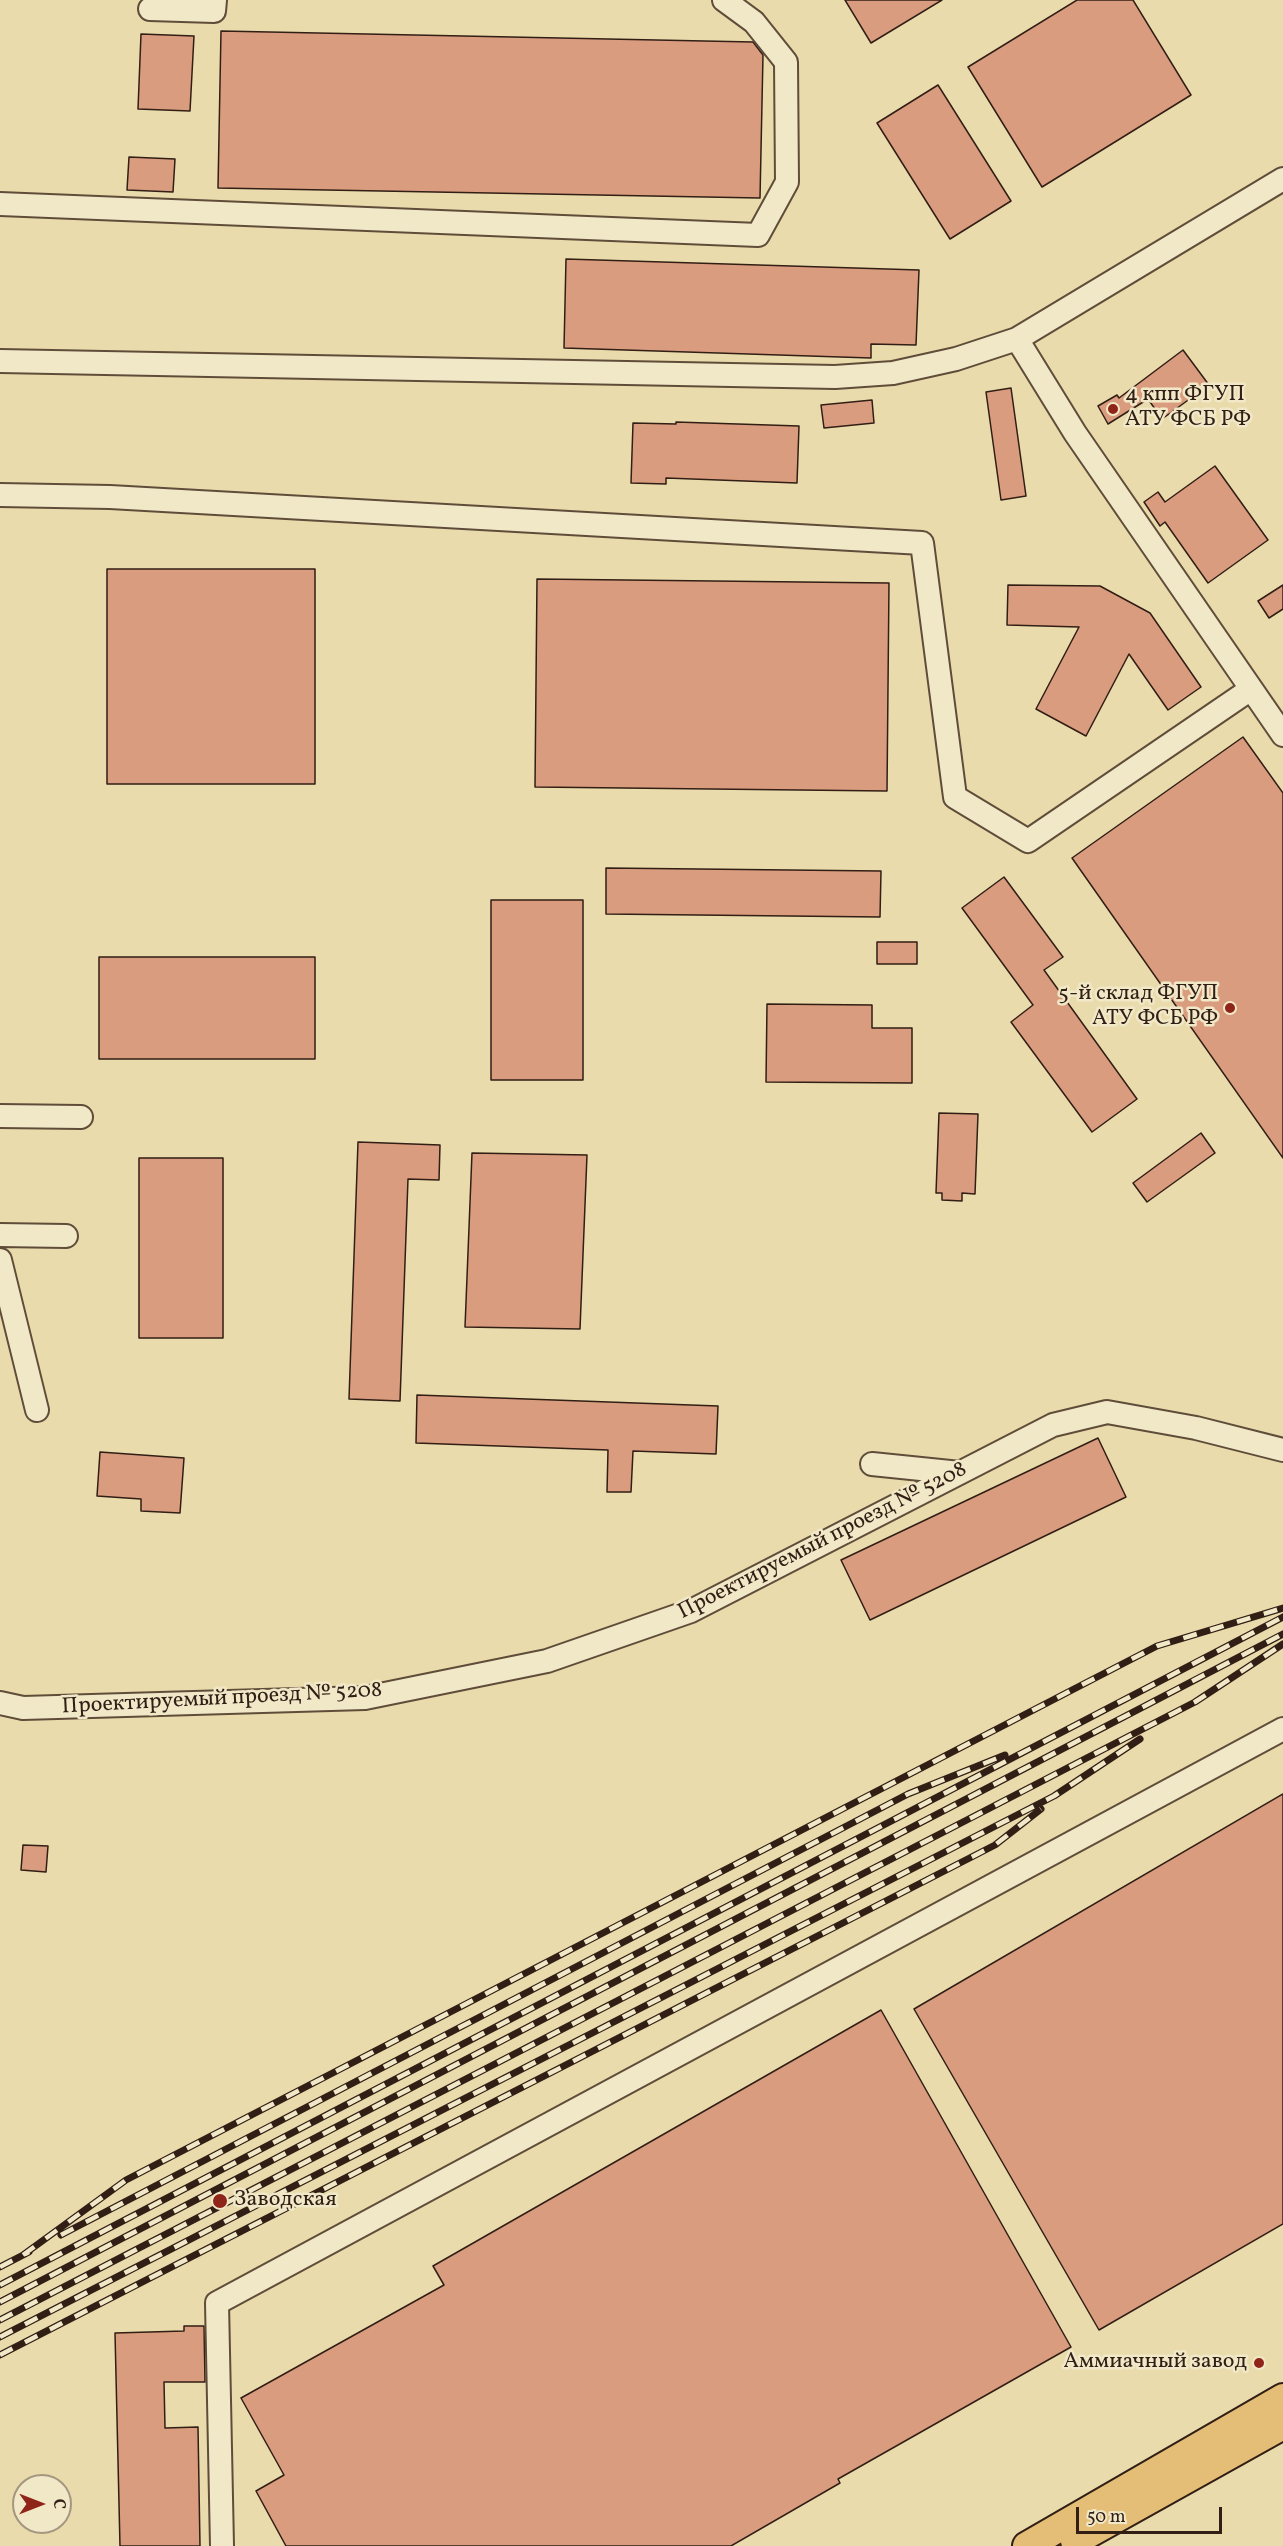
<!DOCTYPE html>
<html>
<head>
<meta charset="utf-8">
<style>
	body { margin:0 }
	#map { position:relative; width:1283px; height:2546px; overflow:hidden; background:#e9dbab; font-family:Vollkorn,serif }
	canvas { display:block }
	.north { position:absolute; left:12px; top:2474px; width:60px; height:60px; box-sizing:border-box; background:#f1e8c8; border:2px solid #a49780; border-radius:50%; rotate:90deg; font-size:16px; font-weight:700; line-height:24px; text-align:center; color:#311e15 }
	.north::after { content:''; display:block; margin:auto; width:21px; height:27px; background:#8f2418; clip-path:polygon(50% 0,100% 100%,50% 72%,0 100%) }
	.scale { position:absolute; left:1076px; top:2507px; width:146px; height:27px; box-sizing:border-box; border:3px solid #311e15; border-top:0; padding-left:8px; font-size:18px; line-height:21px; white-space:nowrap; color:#311e15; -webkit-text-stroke:4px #f1e8c8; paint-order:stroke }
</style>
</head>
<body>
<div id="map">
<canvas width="1283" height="2546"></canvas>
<div class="north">С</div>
<div class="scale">50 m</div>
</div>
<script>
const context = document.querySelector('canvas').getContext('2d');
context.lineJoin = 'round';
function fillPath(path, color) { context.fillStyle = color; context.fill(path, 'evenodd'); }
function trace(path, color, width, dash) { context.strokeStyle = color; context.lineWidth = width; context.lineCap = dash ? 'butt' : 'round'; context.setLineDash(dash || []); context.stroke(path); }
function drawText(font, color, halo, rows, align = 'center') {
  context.font = font + ' Vollkorn,serif'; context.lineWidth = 5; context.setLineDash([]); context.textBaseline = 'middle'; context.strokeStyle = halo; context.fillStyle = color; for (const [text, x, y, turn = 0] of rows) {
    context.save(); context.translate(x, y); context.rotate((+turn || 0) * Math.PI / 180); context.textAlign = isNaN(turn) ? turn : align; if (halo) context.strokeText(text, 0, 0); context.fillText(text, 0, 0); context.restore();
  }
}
const building = new Path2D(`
	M845,0H942L871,43Z
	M1077,0H1133L1191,95L1042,187L968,67Z
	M221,31L753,42L763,55L760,198L218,188Z
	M141,34L194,36L190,111L138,109Z
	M938,85L1011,201L950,239L877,123Z
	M129,157L175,159L173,192L127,190Z
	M566,259L919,270L916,345L871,344V358L564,348Z
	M1183,350L1209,385L1162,419L1148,399L1108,424L1098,406L1117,395L1119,398Z
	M1011,388L1026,496L1001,500L986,392Z
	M872,400L874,423L824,428L821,405Z
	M676,422L799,426L797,483L666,478V484L631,483L633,423L676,424Z
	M1215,466L1268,540L1208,583L1165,522L1160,526L1144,502L1158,492L1165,502Z
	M107,569H315V784H107Z
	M537,579L889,583L887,791L535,787Z
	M1008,585L1100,586L1150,613L1201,687L1168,710L1129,654L1086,736L1036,709L1079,627L1007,625Z
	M1283,585V609L1269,618L1258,601Z
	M1243,737L1283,793V1158L1072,858Z
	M606,868L881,871L880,917L606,914Z
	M1004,877L1063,957L1044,970L1137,1099L1092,1132L1011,1022L1033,1005L962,908Z
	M491,900H583V1080H491Z
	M877,942H917V964H877Z
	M99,957H315V1059H99Z
	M767,1004L872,1005V1028H912V1083L766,1082Z
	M939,1113L978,1114L975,1194L962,1193V1201L942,1200V1193H936Z
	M1201,1133L1215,1153L1147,1202L1133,1183Z
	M358,1142L440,1145L439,1180L408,1179L400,1401L349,1399Z
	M472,1153L587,1155L580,1329L465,1327Z
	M139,1158H223V1338H139Z
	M417,1395L718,1406L716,1454L633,1451L631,1492H607L608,1450L416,1443Z
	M1098,1438L1126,1497L870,1620L841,1560Z
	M100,1452L184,1458L180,1513L141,1511V1499L97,1496Z
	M1283,1794V2224L1099,2330L914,2009Z
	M23,1845L48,1846L46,1872L21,1870Z
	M881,2010L1071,2347L838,2479L840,2483L731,2546H286L256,2491L284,2475L241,2398L444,2285L433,2266Z
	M184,2326H204L205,2382H164L165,2428L198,2427L200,2546H120L115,2333L184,2331Z`);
fillPath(building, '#da9c7f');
trace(building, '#311e15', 1.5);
const minor = new Path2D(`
	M150,9L214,11L215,0
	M0,204L758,235L787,182L786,62L754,22L724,0
	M1017,339L1075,433L1283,735
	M0,361L835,377L893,373L956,359L1017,339L1283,179
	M0,495L110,497L922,543L955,797L1028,841L1251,689
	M0,1116L81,1117
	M0,1235L66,1236
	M0,1260L37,1410
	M872,1464L960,1473
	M0,1703L23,1708L365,1698L547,1661L691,1611L1053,1425L1107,1412L1196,1428L1283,1450
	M222,2546L217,2303L1283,1729`);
const major = new Path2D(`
	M1075,2541L1283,2425
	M1027,2546L1283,2398`);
trace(minor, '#5f4d3a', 26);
trace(major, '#311e15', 32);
trace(minor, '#f1e8c8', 22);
trace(major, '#e4be76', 28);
const rail = new Path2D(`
	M61,2235L908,1794L1005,1755
	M23,2255L126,2180L1157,1646L1283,1608
	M0,2267L29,2252
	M0,2285L1283,1617
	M0,2302L1283,1634
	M0,2320L1195,1702L1283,1644
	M0,2337L1054,1796L1140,1739
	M0,2355L995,1845L1041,1809`);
trace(rail, '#311e15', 7);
trace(rail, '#f1e8c8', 4.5, [14]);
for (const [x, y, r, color] of [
	[1113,409,6,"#8f2418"],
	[1230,1008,6,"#8f2418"],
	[220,2201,8,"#8f2418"],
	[1259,2363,6,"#8f2418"]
]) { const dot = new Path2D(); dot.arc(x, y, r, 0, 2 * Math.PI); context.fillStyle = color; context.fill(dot); trace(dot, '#f1e8c8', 2); }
drawText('22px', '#311e15', '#f1e8c8', [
	["4 кпп ФГУП",1125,396],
	["АТУ ФСБ РФ",1125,421],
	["5-й склад ФГУП",1218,995,"right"],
	["АТУ ФСБ РФ",1218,1020,"right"],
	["Заводская",234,2201],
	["Аммиачный завод",1247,2363,"right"]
], 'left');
drawText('22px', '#311e15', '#f1e8c8', [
	["Проектируемый проезд № 5208",823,1542,-27],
	["Проектируемый проезд № 5208",222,1700,-3]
]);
</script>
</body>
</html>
